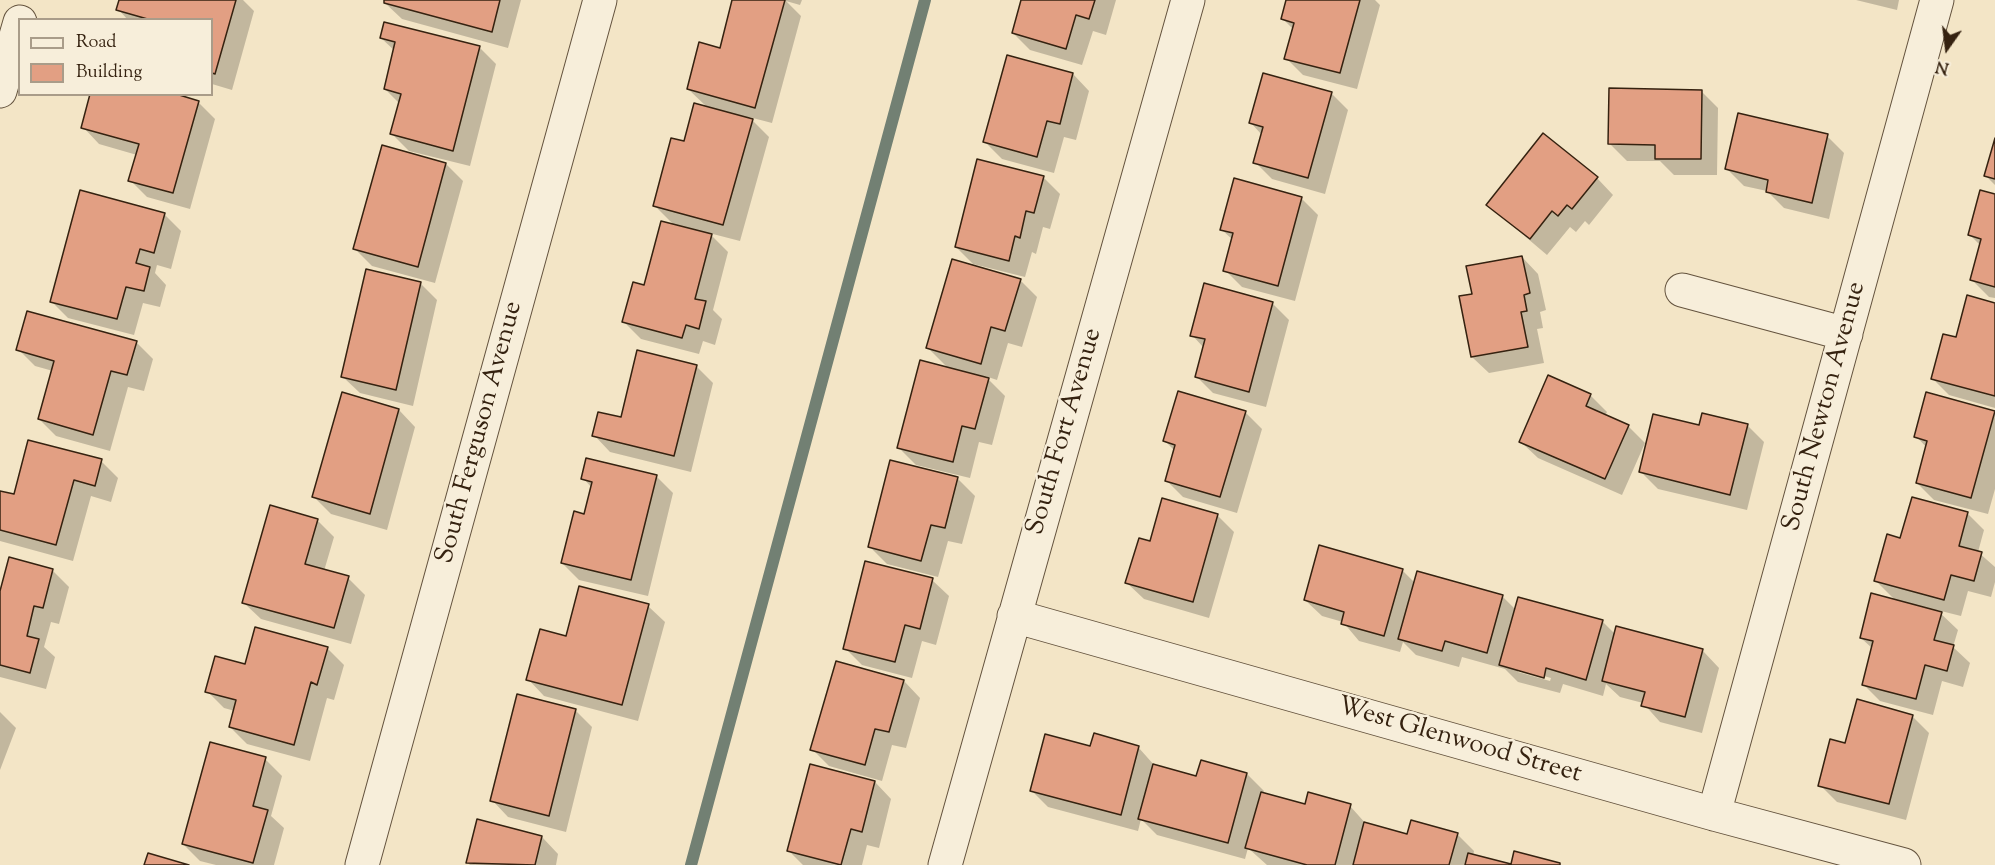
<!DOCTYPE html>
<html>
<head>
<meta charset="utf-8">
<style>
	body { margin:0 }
	#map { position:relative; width:1995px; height:865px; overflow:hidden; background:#f3e5c6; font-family:"Sorts Mill Goudy",serif }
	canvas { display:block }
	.legend { position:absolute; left:18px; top:18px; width:195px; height:78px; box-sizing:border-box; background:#f7eeda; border:2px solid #a99c89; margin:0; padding:8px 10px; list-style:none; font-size:18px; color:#352210 }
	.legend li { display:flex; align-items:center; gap:12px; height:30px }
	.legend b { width:30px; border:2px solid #a99c89 }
	.north { position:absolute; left:1917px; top:18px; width:60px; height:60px; -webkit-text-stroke:4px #f7eeda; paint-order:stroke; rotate:194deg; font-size:16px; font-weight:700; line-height:24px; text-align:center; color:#352210 }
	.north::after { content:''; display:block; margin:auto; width:21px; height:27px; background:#352210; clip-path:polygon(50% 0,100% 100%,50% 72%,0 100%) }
</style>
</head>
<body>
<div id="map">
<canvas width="1995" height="865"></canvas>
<ul class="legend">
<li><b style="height:8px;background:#f7eeda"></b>Road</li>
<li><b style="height:16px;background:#e29f83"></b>Building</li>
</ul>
<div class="north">N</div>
</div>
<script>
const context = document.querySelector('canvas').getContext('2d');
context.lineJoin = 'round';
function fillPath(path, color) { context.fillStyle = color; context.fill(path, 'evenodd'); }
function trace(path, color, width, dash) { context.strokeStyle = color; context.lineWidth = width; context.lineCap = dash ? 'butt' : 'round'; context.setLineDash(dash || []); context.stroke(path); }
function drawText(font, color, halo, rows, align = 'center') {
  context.font = font + ' "Sorts Mill Goudy",serif'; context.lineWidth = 5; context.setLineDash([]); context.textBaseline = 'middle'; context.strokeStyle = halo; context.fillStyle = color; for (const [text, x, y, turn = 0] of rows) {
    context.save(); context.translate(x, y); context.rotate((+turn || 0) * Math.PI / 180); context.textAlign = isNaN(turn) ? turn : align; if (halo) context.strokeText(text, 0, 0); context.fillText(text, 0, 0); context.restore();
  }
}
fillPath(new Path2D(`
	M120,0H243L254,11L232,90L212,84V20H128L118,9Z
	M386,0H521L508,48L402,19L385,3Z
	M734,0H802L800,5L786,1L801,16L772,123L749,117L769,137L740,241L709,233L728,252L713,310L722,319L715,345L703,341L699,354L641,339L624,322L675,226L655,206L685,143L708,108L688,89L721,49Z
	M1023,0H1116L1106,35L1093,31L1082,65L1030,50L1013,33Z
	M1287,0H1375L1380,5L1357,89L1303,75L1286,58L1294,30L1282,18Z
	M1856,0H1899L1897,10Z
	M381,38L479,47L496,64L470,166L409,151L392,134L400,104L385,89L395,51Z
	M1073,74L1089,91L1076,140L1064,137L1054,173L1002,159L985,142Z
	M1701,91L1718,108L1717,175H1674L1660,161H1627L1610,144Z
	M1331,93L1348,110L1325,194L1272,179L1255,162L1262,135L1251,123Z
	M198,102L215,119L190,209L147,197L130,180L137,155L99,144L83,127Z
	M1827,136L1844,153L1829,219L1784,208L1767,191L1744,186L1727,169Z
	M1995,143V185L1985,175Z
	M446,164L463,181L435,283L372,266L355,249Z
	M1043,177L1060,194L1050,229L1043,227L1036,254L1032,252L1025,277L973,264L956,247Z
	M1597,178L1613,195L1589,225L1585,221L1576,232L1570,227L1547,255L1488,205Z
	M1995,196V298L1989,297L1972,280L1981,246L1970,235Z
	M1301,198L1318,215L1295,301L1242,287L1225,270L1233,240L1222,230Z
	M164,214L181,231L171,269L157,265L155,273L166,285L160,307L143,303L134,335L68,318L51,301Z
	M1522,257L1538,274L1546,310L1540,312L1543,328L1537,329L1544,363L1489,373L1472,357L1473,295Z
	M1020,280L1037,297L1022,347L1008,343L997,380L985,376L1005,396L992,445L979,442L970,478L916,465L899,448L949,369L928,348Z
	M420,283L437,300L413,406L360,393L343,377Z
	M1272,303L1289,320L1266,407L1213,393L1196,376L1204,348L1192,335Z
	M1995,304V408L1949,395L1932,378L1957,339Z
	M136,342L153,359L144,391L128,387L110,451L56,436L39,419L53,371L35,366L18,349Z
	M696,366L713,383L691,472L610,452L594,435L622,419Z
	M1590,395L1607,412L1605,416L1628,426L1645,443L1622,495L1538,458L1521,442Z
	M399,410L415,427L387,530L331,514L314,497Z
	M1245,412L1262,429L1237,513L1183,497L1167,481L1175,451L1165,441Z
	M1995,413V489L1988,514L1934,500L1917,483L1927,448L1916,436Z
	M1747,425L1764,442L1747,510L1658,489L1641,472L1700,426Z
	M101,461L118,478L111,502L91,496L73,561L0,541V492L15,496Z
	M892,462L958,479L975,496L962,544L948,541L938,577L887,564L870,547Z
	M656,476L673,493L648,596L579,580L562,563L585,515L592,488L583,478Z
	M1967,513L1984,530L1978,552L1995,567V582L1991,597L1968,591L1961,616L1937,610L1958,630L1953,647L1970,663L1963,687L1942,681L1933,715L1880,701L1863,684L1873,649L1861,638L1896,601L1876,581L1901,539Z
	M1217,515L1234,532L1209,618L1144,599L1127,583L1151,543Z
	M317,520L334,537L324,571L348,578L365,595L351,644L261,619L244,603Z
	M52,570L69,587L59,624L51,622L44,647L55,657L46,689L0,677V597Z
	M1402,570L1415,583L1502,596L1516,610L1602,621L1615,634L1617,628L1703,651L1719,668L1702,733L1660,722L1643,703L1620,697L1606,684L1603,696L1563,684L1560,693L1518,682L1505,669L1462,657L1459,667L1416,655L1403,642L1400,652L1359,641L1343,622L1322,616L1305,600ZM1518,669L1551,678L1550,681L1518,672Z
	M932,580L949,596L936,645L922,641L912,678L862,665L845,648Z
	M648,606L665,622L638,721L544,696L528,679L567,638Z
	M327,648L344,665L334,700L327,698L310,761L247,744L230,727L235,711L224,708L207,691L246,666Z
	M904,681L920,698L906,748L892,745L882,781L829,766L812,749Z
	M575,710L592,727L566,832L508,817L492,800Z
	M0,712L16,728L0,770Z
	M1912,716L1929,733L1906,820L1837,802L1820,785Z
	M1138,747L1155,766L1198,778L1202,762L1247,774L1264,791L1263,794L1306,806H1350L1367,825L1408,836L1457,834L1474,851L1473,856L1508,865H1267L1248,848L1245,859L1157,835L1141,819L1138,831L1048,807L1031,790L1091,748Z
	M265,759L282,776L271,816L284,828L274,865H216L200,861L183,844Z
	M811,765L875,782L891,799L879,848L867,845L862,865H803L789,851Z
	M542,837L558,854L556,865H470L467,862Z`), '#0003');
trace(new Path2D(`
	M691,865L925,0`), '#728073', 12);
const building = new Path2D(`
	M119,0H236L215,74L212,73V20H151L116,10Z
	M384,0H500L492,32L384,3Z
	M732,0H785L755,108L687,89L699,42L720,48Z
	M1021,0H1095L1089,19L1076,15L1066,49L1012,33Z
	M1286,0H1360L1340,73L1284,59L1294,23L1281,19Z
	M384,22L480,46L453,151L390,134L401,94L384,89L395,42L380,38Z
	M1007,55L1073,73L1060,124L1047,121L1037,157L983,142Z
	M1263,73L1332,92L1308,178L1253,163L1263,127L1249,123Z
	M1609,88L1702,90L1701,159H1655V145L1608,144Z
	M90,94H176L199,101L173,193L128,181L139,144L81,128Z
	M694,103L753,119L723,225L653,206L671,138L684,141Z
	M1738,113L1828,134L1812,203L1766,192L1768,180L1725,169Z
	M1543,133L1598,177L1572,209L1567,205L1558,216L1552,211L1530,239L1486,205Z
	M1995,138V179L1984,176Z
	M382,145L446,163L418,267L353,249Z
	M977,159L1044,176L1034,213L1026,211L1020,238L1015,236L1009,261L955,247Z
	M1234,178L1302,197L1278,286L1223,271L1233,233L1220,230Z
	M80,190L165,213L154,253L140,249L136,263L150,267L144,291L126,287L117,319L50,302Z
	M1980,190L1995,194V287L1970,280L1981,239L1968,235Z
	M661,221L712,234L695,299L706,301L699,329L686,325L682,338L622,322L633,282L644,285Z
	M1522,256L1530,293L1524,295L1527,311L1521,312L1528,347L1471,357L1459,296L1472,294L1466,266Z
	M952,259L1021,279L1005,331L991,327L981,364L926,348Z
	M366,269L421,282L396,390L341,377Z
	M1204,283L1273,302L1249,392L1195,377L1205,339L1190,336Z
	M1967,295L1995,303V396L1931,379L1943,334L1956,337Z
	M27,311L137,341L127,375L111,371L93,435L38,419L54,361L16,350Z
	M637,350L697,365L674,456L592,436L598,412L621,417Z
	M920,360L989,378L975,429L962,426L953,462L897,448Z
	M1548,375L1591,394L1586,406L1629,425L1605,479L1519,442Z
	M1178,391L1246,411L1220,497L1165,481L1175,445L1163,441Z
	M342,392L399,409L370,514L312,497Z
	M1926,392L1995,411L1971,498L1916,483L1927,441L1914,437Z
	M1702,413L1748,424L1730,495L1639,472L1653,414L1699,425Z
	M28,440L102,459L95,486L74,480L56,545L0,530V491L14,494Z
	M586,458L657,475L631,580L561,563L574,511L584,514L592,482L581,479Z
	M890,460L958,477L945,528L931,525L921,561L868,547Z
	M1912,497L1968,512L1959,546L1982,552L1974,581L1951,575L1944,600L1874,581L1887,534L1900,538Z
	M1162,498L1218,514L1193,602L1125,583L1139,538L1150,541Z
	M270,505L318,519L305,564L349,576L334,628L242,603Z
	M1319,545L1403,569L1384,636L1341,624L1344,612L1304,600Z
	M9,557L53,569L43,608L34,606L27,636L39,639L30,673L0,665V591Z
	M865,561L933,578L920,629L905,625L895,662L843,649Z
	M1417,571L1503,595L1487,653L1445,641L1442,651L1398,639Z
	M579,586L649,604L622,705L526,680L540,629L566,636Z
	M1871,593L1942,612L1934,640L1954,645L1947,671L1925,665L1916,699L1862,685L1873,641L1860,638Z
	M1518,597L1603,620L1586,680L1546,668L1544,678L1499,665Z
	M1616,626L1703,649L1685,717L1641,706L1645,692L1602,681Z
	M255,627L328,647L317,685L311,682L294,745L229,727L236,700L205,692L215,656L245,664Z
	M836,661L904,680L889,732L875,729L865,765L810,750Z
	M517,694L576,709L549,816L490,801Z
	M1857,699L1913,715L1889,804L1818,786L1830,739L1845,743Z
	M1094,733L1139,746L1121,815L1030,791L1045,734L1090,746Z
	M210,742L266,757L253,806L268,810L253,863L182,844Z
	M1201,760L1247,773L1228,843L1138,819L1153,764L1196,776Z
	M810,764L875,781L862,832L851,829L841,865L787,851Z
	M1261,792L1305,804L1308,792L1351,804L1335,865H1307L1245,848Z
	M477,819L542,836L535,865L466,863Z
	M1411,820L1458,833L1449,865H1353L1364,822L1407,834Z
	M1514,851L1560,863V865H1465L1468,853L1511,864Z
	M148,853L189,865H144Z`);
fillPath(building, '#e29f83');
trace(building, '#352210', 1.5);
const minor = new Path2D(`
	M0,91L20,22
	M1682,290L1846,334
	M1014,616L1714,814L1904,865
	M1714,814L1937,0
	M362,865L600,0
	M945,865L1188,0`);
trace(minor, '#64533e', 35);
trace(minor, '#f7eeda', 33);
drawText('26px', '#352210', '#f7eeda', [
	["South Newton Avenue",1826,407,-75],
	["South Fort Avenue",1066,432,-74],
	["South Ferguson Avenue",481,433,-75],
	["West Glenwood Street",1459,742,16]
]);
</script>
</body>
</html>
